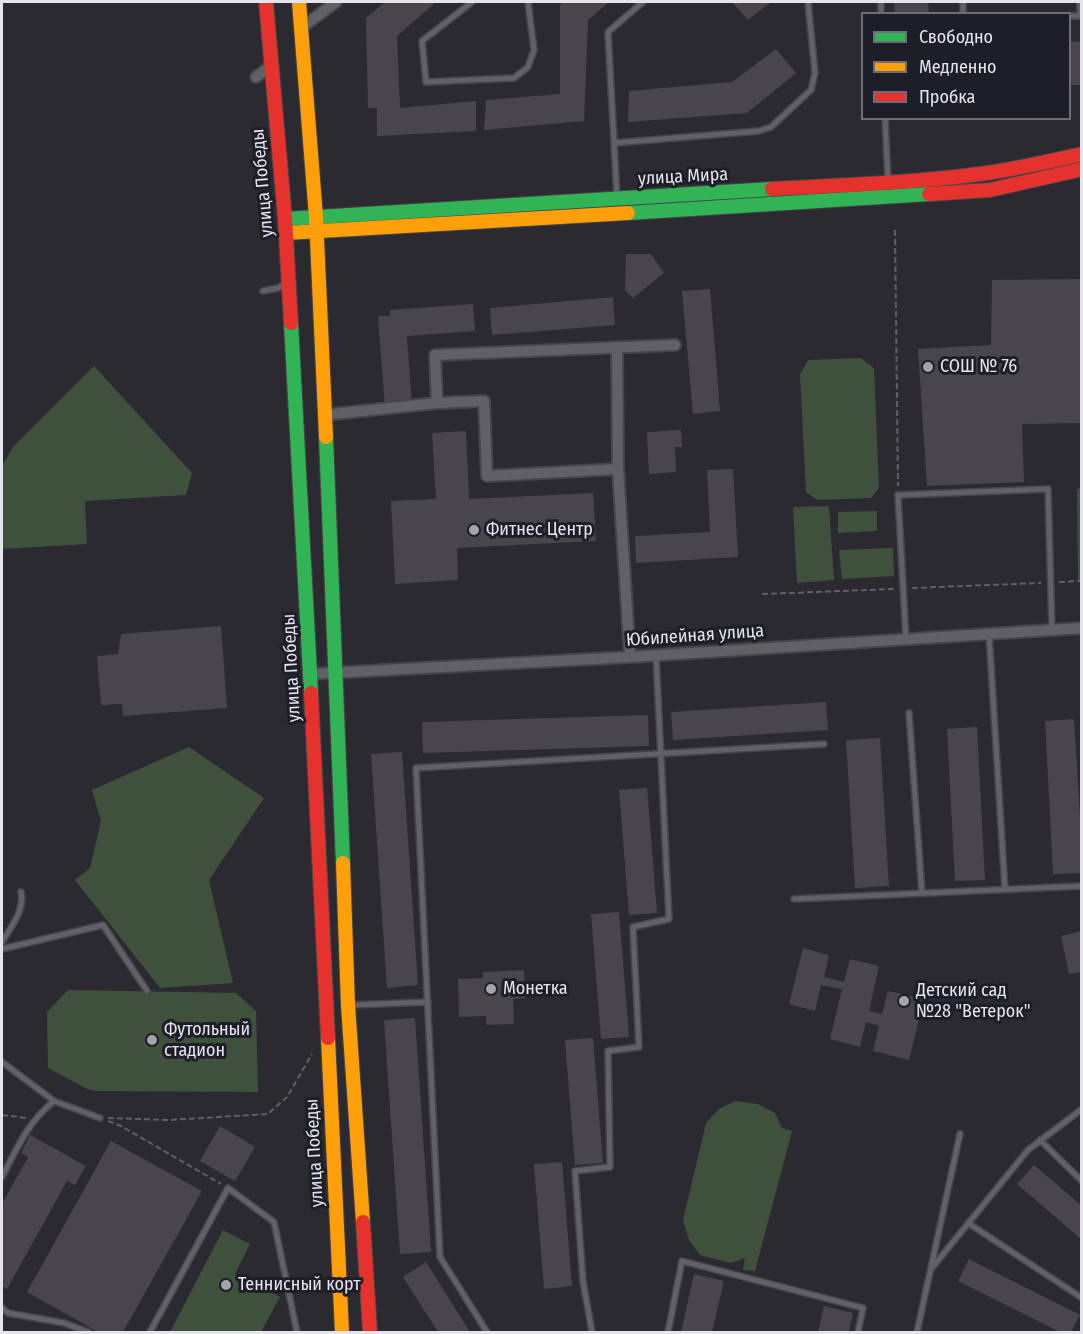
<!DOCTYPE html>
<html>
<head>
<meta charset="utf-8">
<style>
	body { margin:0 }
	#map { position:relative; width:1083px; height:1334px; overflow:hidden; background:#2a2a30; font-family:"Fira Sans Condensed",sans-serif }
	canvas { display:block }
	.frame { position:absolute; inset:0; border:3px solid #e5e4ec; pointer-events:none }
	.legend { position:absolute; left:861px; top:12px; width:210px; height:108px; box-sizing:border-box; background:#1e1e29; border:2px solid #6e6d77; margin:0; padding:8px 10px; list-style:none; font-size:18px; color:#e5e4ec }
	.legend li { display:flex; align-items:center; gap:12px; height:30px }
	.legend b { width:30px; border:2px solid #6e6d77 }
</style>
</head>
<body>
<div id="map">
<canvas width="1083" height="1334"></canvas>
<div class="frame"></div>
<ul class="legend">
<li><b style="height:8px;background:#30b455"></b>Свободно</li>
<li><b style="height:8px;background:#ff9f0a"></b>Медленно</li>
<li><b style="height:8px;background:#e5322d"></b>Пробка</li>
</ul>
</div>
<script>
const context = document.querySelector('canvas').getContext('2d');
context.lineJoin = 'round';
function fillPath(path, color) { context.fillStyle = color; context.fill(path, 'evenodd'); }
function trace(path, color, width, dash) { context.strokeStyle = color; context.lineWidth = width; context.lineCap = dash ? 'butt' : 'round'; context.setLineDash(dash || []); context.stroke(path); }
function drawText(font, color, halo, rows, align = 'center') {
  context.font = font + ' "Fira Sans Condensed",sans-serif'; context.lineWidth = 6; context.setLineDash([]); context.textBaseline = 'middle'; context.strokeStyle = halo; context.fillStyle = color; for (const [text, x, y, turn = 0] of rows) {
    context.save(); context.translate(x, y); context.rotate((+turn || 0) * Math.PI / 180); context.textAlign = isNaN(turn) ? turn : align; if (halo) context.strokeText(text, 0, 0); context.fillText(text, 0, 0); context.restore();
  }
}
fillPath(new Path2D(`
	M861,358L874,368L879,488L871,498L817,500L806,492L800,374L808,360Z
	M94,366L192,473L186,495L85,501L87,544L2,549V466L13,447Z
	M1081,485L1082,581H1078L1077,491Z
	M829,506L834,580L797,583L793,507Z
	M877,511V531L838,533V512Z
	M893,548L894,576L842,579L839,550Z
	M189,747L264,798L209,880L233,983L160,988L75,880L90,868L101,821L92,790Z
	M68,990L236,993L256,1011L258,1092L96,1091L87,1089L48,1068L47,1012Z
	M735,1101L758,1104L775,1113L782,1128L792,1131L755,1271L743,1270L745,1258L731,1263L700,1255L689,1240L683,1220L706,1123L719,1109Z
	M223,1230L250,1244L235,1274L280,1297L261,1332H170Z`), '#3f513d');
fillPath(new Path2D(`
	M385,2H436L397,36L400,108L476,101V131L377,136V108H368L366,18Z
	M564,2H609L588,20L584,121L484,130L486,100L560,94V5Z
	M732,2H771L748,20Z
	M894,2H928L929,14H895Z
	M1082,41V85H1070V42Z
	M776,49L796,73L747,113L628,122L629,91L732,82Z
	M626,254H651L664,273L633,298L625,290Z
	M1082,279V423L1022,424L1024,482L927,486L918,349L991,345L992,280Z
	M710,289L720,411L693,414L682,291Z
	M613,297L615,325L492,335L490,308Z
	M473,304L475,331L407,336L412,405L385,407L378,316H390V310Z
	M681,430L682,447H675L676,472L649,474L647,432Z
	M466,431L469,499L593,493L596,541L457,548L458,580L395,584L391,501L436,499L432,433Z
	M733,469L738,557L636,563L635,536L710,532L707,470Z
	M221,626L227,708L123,716L122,704L101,705L97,656L118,654L121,634Z
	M826,702L828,730L673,740L671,712Z
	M648,715L649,746L423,753L422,722Z
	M1074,719L1082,847V873L1053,874L1045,721Z
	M977,727L985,880L955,881L947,729Z
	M880,738L889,886L855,888L846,740Z
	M402,752L418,985L387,988L371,754Z
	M647,788L657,913L629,915L619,790Z
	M619,912L629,1037L601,1039L591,914Z
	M1082,931V972L1069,974L1061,936Z
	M803,948L829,955L824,977L844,982L850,959L879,966L869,1011L882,1014L888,991L924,999L909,1060L873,1051L879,1026L866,1022L860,1047L830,1039L842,989L821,985L815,1011L789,1004Z
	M524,970L525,998L513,999L514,1024L486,1025V1016L459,1017L458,979L483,978V972Z
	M415,1018L431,1252L400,1254L384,1020Z
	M593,1038L603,1163L575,1165L565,1040Z
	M220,1126L255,1147L235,1181L200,1161Z
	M30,1135L86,1166L75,1185L67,1181L7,1289L2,1286V1204L28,1157L21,1153Z
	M111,1141L202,1191L123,1332H98L27,1292Z
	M562,1162L572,1286L544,1289L534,1164Z
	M1034,1165L1082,1206V1240L1017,1184Z
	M969,1259L1080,1315L1071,1332H1060L958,1281Z
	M426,1262L470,1332H438L403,1277Z
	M694,1274L724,1281L712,1332H681Z
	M824,1306L853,1313L849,1332H818Z`), '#48464a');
const lane = new Path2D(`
	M472,2L422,41L426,82L514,78L528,67L534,50L528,2
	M881,2V14
	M963,2V14
	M1070,16H1080V2
	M885,118L888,180
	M614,143L759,131L771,127L811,90L815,73L808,2
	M617,197L608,32L643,2
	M263,291L278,288L285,284
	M989,634L1005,889
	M906,639L898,495L1048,489L1052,630
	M909,713L922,893
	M794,899L1082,886
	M2,942C11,927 25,910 21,892
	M2,949L103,925L147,991
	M351,1005L428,1002
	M2,1062L54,1101L100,1118
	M1040,1140L1082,1181
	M2,1177C17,1148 28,1122 54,1101
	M968,1223L1082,1298
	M931,1269L1028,1150L1082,1109
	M2,1308L8,1313L64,1323L88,1332
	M150,1332L228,1188L274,1222L297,1332
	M487,1332L440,1257L416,768L824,744
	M592,1332L583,1281L575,1171L610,1167L608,1051L639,1047L633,927L669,919L656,656
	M668,1332L682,1261L863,1308L858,1332
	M917,1332L960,1134`);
const street = new Path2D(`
	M301,28L336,2
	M256,77L271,66
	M617,348L618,469L630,657
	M324,415L437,403
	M618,469L487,476L484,401L437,403L435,355L675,345
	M310,674L630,657L1082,628`);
const fast = new Path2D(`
	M628,213L929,194
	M285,219L772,189
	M291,323L311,693
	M326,437L343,863`);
const slow = new Path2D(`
	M299,2L316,217L326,437
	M286,233L628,213
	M343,863L348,1005L363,1222
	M328,1038L342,1332`);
const jam = new Path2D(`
	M266,2L285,219L291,323
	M772,189C843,185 916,183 987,173C1019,168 1051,161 1082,154
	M929,194L990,190L1082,169
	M311,693L328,1038
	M363,1222L370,1332`);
trace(lane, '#46454a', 8);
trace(street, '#46454a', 14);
trace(fast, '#46454a', 16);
trace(slow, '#46454a', 16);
trace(jam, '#46454a', 16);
trace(new Path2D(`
	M895,230L898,486
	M1059,582L1082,581
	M912,588L1041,583
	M762,594L894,589
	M2,1115L26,1118
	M108,1118L169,1120L268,1114L287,1097L312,1054
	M108,1121L121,1126L221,1184`), '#606064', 2, [6, 3]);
trace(lane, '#606065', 5);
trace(street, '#606065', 10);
trace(fast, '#30b455', 14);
trace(slow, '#ff9f0a', 14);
trace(jam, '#e5322d', 14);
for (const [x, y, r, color] of [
	[928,367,6,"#a4a3aa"],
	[474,530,6,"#a4a3aa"],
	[491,989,6,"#a4a3aa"],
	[904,1001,6,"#a4a3aa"],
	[152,1040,6,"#a4a3aa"],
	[226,1285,6,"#a4a3aa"]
]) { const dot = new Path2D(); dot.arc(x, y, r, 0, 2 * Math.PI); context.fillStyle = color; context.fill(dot); trace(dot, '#1e1e29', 2); }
drawText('18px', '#e5e4ec', '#1e1e29', [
	["улица Мира",683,177,-3],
	["улица Победы",263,183,-95],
	["Юбилейная улица",695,636,-4],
	["улица Победы",292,668,-93],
	["улица Победы",315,1153,-93]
]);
drawText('18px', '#e5e4ec', '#1e1e29', [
	["СОШ № 76",940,367],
	["Фитнес Центр",486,530],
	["Монетка",503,989],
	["Детский сад",916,991],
	["№28 \"Ветерок\"",916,1012],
	["Футольный",164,1030],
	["стадион",164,1051],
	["Теннисный корт",238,1285]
], 'left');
</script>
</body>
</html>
